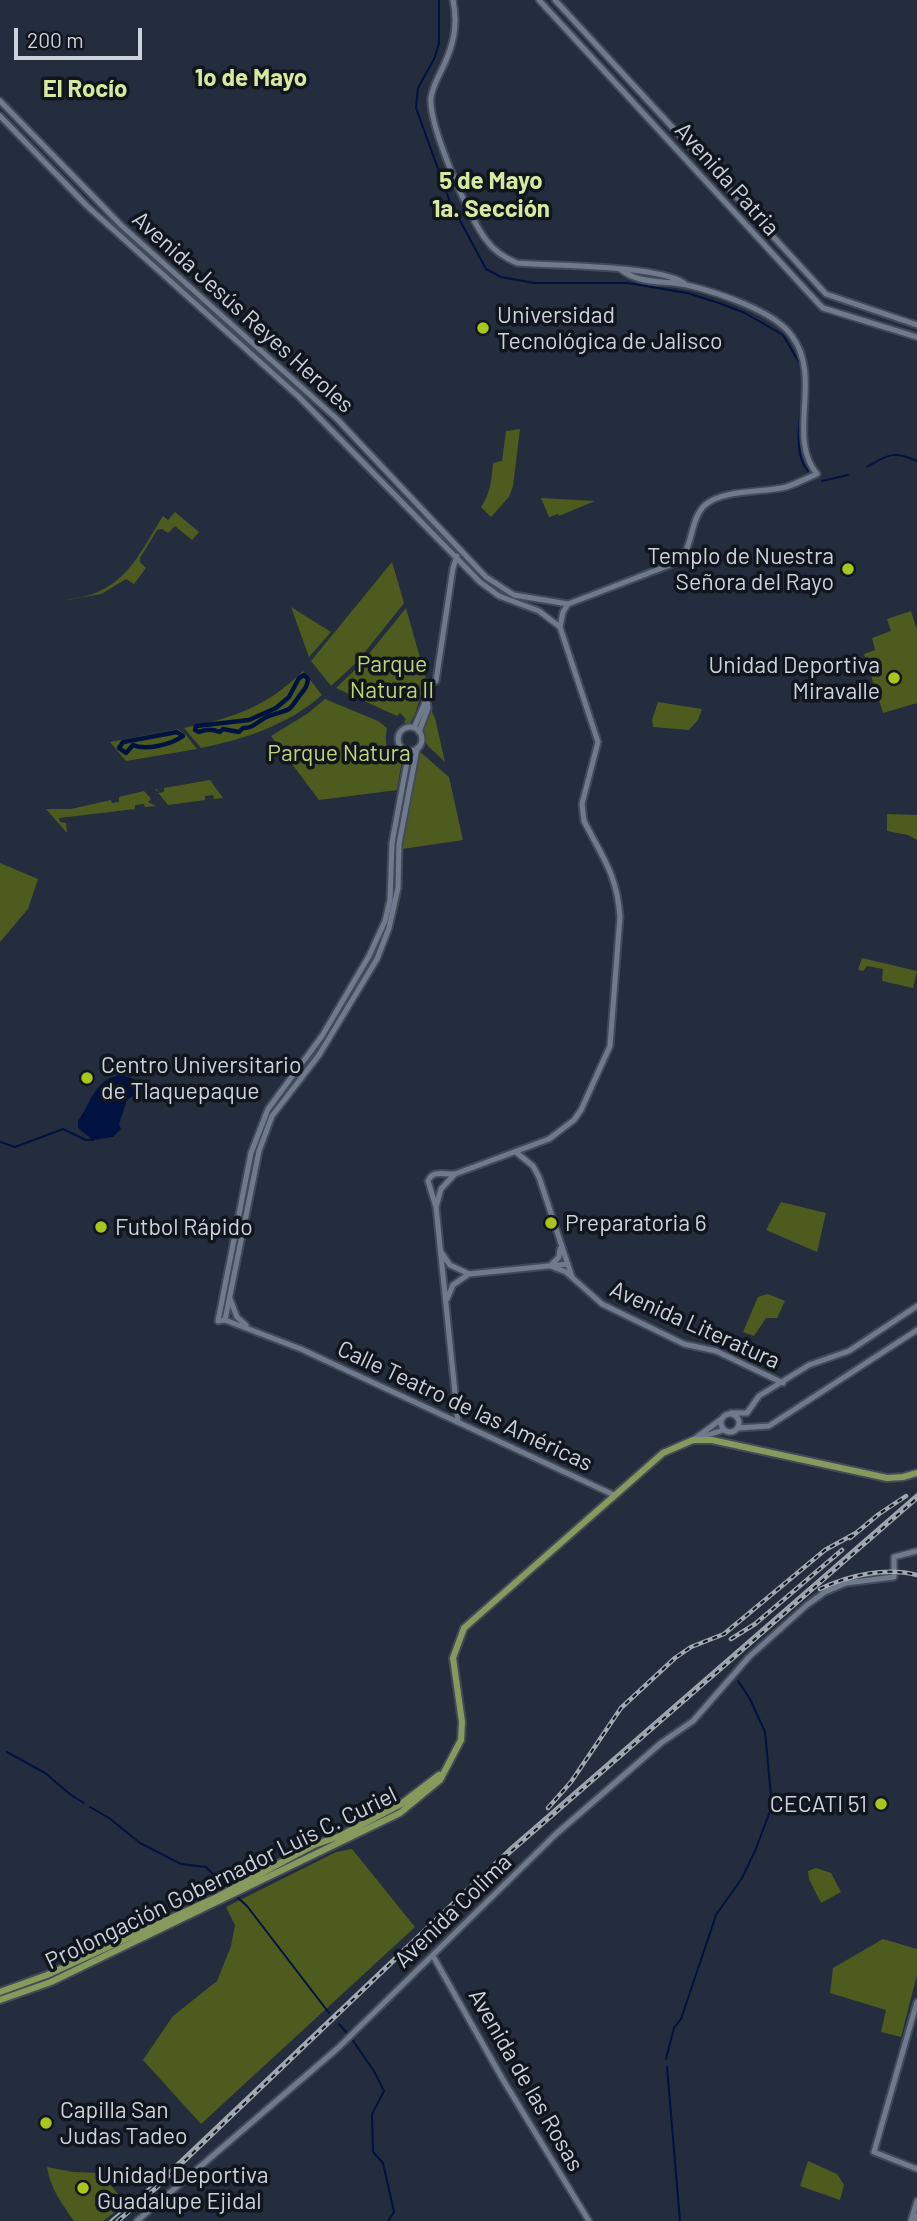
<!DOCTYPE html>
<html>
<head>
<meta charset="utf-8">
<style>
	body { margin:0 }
	#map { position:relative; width:917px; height:2221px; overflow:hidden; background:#242d3d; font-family:Barlow,sans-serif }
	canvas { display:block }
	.scale { position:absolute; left:14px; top:28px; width:128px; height:32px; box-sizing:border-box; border:4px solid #ccd3dd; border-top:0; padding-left:9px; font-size:21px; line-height:24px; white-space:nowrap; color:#ccd3dd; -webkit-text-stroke:5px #11151d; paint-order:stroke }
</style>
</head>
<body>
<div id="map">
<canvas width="917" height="2221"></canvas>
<div class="scale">200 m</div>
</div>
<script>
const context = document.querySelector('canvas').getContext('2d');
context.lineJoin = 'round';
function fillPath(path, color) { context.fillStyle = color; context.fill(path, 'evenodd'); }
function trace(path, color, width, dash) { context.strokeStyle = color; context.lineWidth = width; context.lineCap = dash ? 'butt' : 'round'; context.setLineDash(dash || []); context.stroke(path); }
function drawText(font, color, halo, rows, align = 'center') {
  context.font = font + ' Barlow,sans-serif'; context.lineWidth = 7; context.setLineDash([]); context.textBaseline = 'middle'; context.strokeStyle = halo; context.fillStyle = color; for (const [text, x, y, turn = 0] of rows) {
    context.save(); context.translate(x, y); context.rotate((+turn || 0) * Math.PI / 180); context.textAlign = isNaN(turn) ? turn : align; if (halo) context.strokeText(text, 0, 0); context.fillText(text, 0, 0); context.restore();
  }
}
fillPath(new Path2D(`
	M520,429L513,486L509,497L491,517L481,507C490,495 492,478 493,463L502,461L506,431Z
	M541,498L595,501L559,516L558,514L549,517Z
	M175,512L199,532L192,540L175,526L168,533L162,529L157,530L140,558V562L146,568L134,584L126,579L101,594L62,601C74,598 89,597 100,591C132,576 145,544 163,516L168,520Z
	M392,562L404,603L357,662L331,686L311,661Z
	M291,607L331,632L309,657Z
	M406,608L426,679L415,714L409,725L404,722L406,719L400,713L397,716L336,688L360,665Z
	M911,611L917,630V703L883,713L864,654L875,650L872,638L891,631L887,619Z
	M303,671L322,695C288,725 245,739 201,748L184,728C234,718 266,707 303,671Z
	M325,699L378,721L387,728C384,743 386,755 402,760L397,790L319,800L271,736L307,714Z
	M658,702L702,709L698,720L689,730L653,727L652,720Z
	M431,710L435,718L445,762L428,746L422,735Z
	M178,729L186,735L197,749L126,761L110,742Z
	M418,750L449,777L463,840L402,849Z
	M210,780L223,798L214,799L213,795L205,796V800L168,805L155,789H157L158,793L164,792V788Z
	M144,791L151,799L148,802L156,806L145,807L144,804L135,805V809L59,818L60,822L66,823L67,833L46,809H71L111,800L112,803L119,802V797Z
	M887,814L917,815V840L908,835L887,831Z
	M0,863L38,879L28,909L0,942Z
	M862,958L917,971L913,988L882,981L883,969L867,966L863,971L858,970Z
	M781,1202L826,1213L817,1252L766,1230Z
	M768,1294L785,1301L777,1318H766L754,1336L743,1332L758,1297Z
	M352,1849L415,1927L201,2124L143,2060L173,2016L217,1981L231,1946L235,1925L226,1907L336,1852Z
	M816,1868L831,1873L841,1892L821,1903L809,1879L808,1871Z
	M883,1939L917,1949V1975L901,2037L881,2032L886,2010L830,1993L833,1968Z
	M808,2161L837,2174L844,2185L840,2200L800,2186Z
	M47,2167L73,2172L101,2173L126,2204L103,2221H74C62,2204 50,2188 47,2167Z`), '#4d5b1e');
fillPath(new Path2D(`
	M121,1075L134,1079L141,1085V1090L127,1100L119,1124L121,1129L113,1137L93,1140L78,1128V1121C91,1103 95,1078 121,1075Z`), '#001242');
trace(new Path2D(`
	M439,0V43L435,57L418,88L416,108L450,202L486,269L501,277L534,283H628L687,293L719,303L745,313L783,335L800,364L802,375
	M803,388C802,411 791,453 808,471
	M867,467C888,454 894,451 917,461
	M822,481L848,475
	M0,1142L15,1147L63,1129L86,1140H93
	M7,1752L45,1773L71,1795L84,1803
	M90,1807L109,1818L140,1843L181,1864L206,1867L226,1887
	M237,1897L247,1906L329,2013
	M339,2024L348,2034
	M351,2038L374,2071L384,2091L372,2114L373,2152L383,2163L394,2212L388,2221
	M666,2059L674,2028L681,2019L716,1915L742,1878L755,1851L772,1806L765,1732L750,1699L738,1681
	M667,2067L680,2221`), '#001242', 2);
trace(new Path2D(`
	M304,675L308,679C307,687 305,689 300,695C287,714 291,708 269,716C258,720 255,728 243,728L239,732L223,729L220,732C212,729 207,729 199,732L195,730L196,726L249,720L276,708L289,697L299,678Z
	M177,732L183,736C172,744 146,751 133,745L126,753L119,748L123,742Z`), '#001242', 4.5);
const tertiary = new Path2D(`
	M453,0C458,25 454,44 443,67C438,77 433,86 431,97C428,124 469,219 487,241C495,252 505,258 517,263C555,266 655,265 684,283
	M539,0L818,303L823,308L917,337
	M555,0L826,294L917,325
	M0,101L122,226L337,419L486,577L514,595L568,604L675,563C695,550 688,521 705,505C724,489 763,493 786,487C796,484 807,478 817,474C786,437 823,378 792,336C775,311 716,292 687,285C663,280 640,285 620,269
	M0,116L87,206L299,397L480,582L499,596L539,611L560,627
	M398 739a12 12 0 1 1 24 0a12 12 0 1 1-24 0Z
	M414,728L427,698
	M419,732L428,708L426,690L428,686L436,681L453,568L457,556
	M409,751L392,843L390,900L385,921L369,956L322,1036L268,1109L251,1153L218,1321L225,1320L301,1349L614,1495
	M517,1153L533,1166L539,1177L572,1277
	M455,1174C445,1175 433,1169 428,1181L436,1207L458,1422
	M436,1207L441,1189L455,1174L549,1139L574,1120L581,1110L610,1046L620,917C617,875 603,858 584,821L582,804L598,742L560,627L563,612L568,604
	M441,1252L450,1265L469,1274L568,1264
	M550,1266L559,1257L560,1249
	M553,1267L566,1272L602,1304L684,1344L716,1351L783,1383
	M230,1299L237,1317L246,1325
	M447,1299L453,1285L469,1274
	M225,1320L259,1151L272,1116L319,1055L377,959L389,928L398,888L399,844L417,749
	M731,1413H747L759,1396L809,1365L849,1351L917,1306
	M721 1423a9 9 0 1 1 18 0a9 9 0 1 1-18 0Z
	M738,1428L769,1426L917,1330
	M699,1438L723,1430
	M693,1440L720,1420
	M433,1956L502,2078L589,2221
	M917,2002L874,2152L917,2169
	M137,2221L338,2048L556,1834L661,1743L693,1721L749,1657L807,1605L825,1592L846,1583L894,1577V1557L917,1551`);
const secondary = new Path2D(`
	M911,2221L917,2201
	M915,2221L917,2216`);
const primary = new Path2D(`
	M0,1992L47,1975L217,1897L314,1845L340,1836L401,1804L439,1775
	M0,2000L51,1982L400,1813L440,1780L461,1740L462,1722L453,1658L464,1628L663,1453L693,1440H712L887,1478L903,1477L917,1473`);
trace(tertiary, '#424a58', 9);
trace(secondary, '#424a58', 9);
trace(primary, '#424a58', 10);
trace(tertiary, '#6f7a8d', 5);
trace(secondary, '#6f7a8d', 5);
trace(primary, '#869a5c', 6);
trace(new Path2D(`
	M110,2221L169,2171L511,1847L917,1494`), '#a1a9b4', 2);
const rail = new Path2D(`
	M850,1538L879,1514L906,1496
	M820,1589C849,1575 886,1567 917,1575
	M731,1639L755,1624L842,1550
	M548,1808L571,1782L621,1708L675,1658L691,1647L724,1634L825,1550L856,1533
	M118,2221L156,2188L479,1879L917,1498`);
trace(rail, '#a1a9b4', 4.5);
trace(rail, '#11151d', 2, [5]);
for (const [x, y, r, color] of [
	[483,328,7,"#a8c71d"],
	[848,569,7,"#a8c71d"],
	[894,678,7,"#a8c71d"],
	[87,1078,7,"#a8c71d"],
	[551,1223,7,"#a8c71d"],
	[101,1227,7,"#a8c71d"],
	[881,1804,7,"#a8c71d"],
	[46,2123,7,"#a8c71d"],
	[83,2188,7,"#a8c71d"]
]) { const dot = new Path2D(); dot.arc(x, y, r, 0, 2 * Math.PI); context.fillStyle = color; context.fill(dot); trace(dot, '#11151d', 2.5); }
drawText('23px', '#ccd3dd', '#11151d', [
	["Avenida Patria",727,179,48],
	["Avenida Jesús Reyes Heroles",243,312,42],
	["Avenida Literatura",695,1325,24],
	["Calle Teatro de las Américas",465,1406,25],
	["Prolongación Gobernador Luis C. Curiel",221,1878,-26],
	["Avenida Colima",453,1911,-44],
	["Avenida de las Rosas",526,2080,60]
]);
drawText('23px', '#ccd3dd', '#11151d', [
	["Universidad",497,315],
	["Tecnológica de Jalisco",497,341],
	["Templo de Nuestra",834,556,"right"],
	["Señora del Rayo",834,582,"right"],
	["Unidad Deportiva",880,665,"right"],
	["Miravalle",880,691,"right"],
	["Centro Universitario",101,1065],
	["de Tlaquepaque",101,1091],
	["Preparatoria 6",565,1223],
	["Futbol Rápido",115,1227],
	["CECATI 51",867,1804,"right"],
	["Capilla San",60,2110],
	["Judas Tadeo",60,2136],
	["Unidad Deportiva",97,2175],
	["Guadalupe Ejidal",97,2201]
], 'left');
drawText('23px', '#bed677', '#11151d', [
	["Parque",392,664],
	["Natura II",392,690],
	["Parque Natura",339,753]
]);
drawText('bold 24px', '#d5ea9e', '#11151d', [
	["1o de Mayo",251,78],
	["El Rocío",85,89],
	["5 de Mayo",491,181],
	["1a. Sección",491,209]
]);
</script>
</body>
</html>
